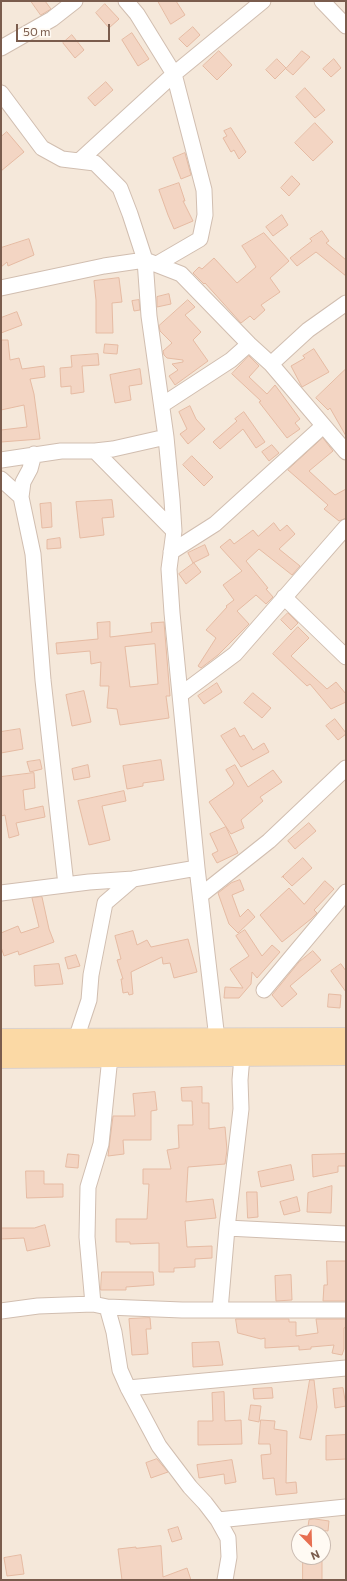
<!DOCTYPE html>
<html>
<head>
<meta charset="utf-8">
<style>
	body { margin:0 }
	#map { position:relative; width:347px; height:1581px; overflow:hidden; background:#fdf6ec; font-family:Commissioner,sans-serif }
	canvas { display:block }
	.frame { position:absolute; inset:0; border:2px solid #7a5c4d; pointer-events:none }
	.north { position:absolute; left:291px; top:1525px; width:40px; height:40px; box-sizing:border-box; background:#fffaf3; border:1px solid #cabbb1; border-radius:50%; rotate:157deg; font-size:11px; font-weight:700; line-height:16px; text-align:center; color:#7a5c4d }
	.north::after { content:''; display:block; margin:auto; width:14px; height:18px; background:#e76f51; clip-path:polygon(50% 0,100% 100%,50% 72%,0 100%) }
	.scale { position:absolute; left:16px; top:24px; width:94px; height:18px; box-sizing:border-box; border:2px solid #7a5c4d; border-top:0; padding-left:5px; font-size:12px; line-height:14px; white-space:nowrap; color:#7a5c4d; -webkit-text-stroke:3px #fffaf3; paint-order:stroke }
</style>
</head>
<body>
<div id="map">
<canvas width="347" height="1581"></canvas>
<div class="frame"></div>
<div class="north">N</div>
<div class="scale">50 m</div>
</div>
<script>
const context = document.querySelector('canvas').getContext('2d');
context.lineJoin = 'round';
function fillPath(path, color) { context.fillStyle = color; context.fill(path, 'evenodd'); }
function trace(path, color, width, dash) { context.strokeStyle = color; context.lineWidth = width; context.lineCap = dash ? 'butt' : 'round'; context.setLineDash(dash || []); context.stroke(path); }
fillPath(new Path2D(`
	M1,1H346V1580H1ZM299,1533H323V1557H299Z`), '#f5e8da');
const building = new Path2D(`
	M31,1H45L51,9L41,15Z
	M158,1H176L185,15L171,24Z
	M105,4L119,19L109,28L96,13Z
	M193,27L200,35L187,47L179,39Z
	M132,33L149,59L138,66L122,40Z
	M72,35L84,50L75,58L63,43Z
	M219,51L232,65L217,80L203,66Z
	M302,51L310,57L293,75L286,69Z
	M277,59L286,68L275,79L266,70Z
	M334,59L341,68L331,77L323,69Z
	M106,82L113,90L95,106L88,98Z
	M305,88L325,110L315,118L296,97Z
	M315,123L333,142L313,161L295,143Z
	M231,128L246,152L239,159L234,150L231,152L223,138L227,136L224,131Z
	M7,132L24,152L1,171V137Z
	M185,153L191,175L181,179L173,158Z
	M292,176L300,184L289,196L281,188Z
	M179,183L185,201H183L193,221L174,229L168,215L159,190Z
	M282,215L288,225L273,236L266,227Z
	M322,231L329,241L326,243L346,260V276L316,252L297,266L290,258L312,241L310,239Z
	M264,233L289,261L270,278L280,292L261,305L265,310L254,320L250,316L241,323L205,283L204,284L193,273L199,267L202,269L214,258L237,283L256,267L242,246Z
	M29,239L34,255L8,266L7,262L1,267V248Z
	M119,278L122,302L112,303L113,333H96V300L94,281Z
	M169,294L171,304L157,307V297Z
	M139,300L140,310L134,311L132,301Z
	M188,300L195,307L185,315L201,332L193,340L208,361L175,385L169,376L178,370L172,364L183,362V360L167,358L164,355L163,351L172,343L160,331L159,326Z
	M17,312L22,325L1,333V318Z
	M1,340H8L10,360L19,358L22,369L44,366L45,377L30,379L34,394L40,439L1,442V430L27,427L24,405L1,410Z
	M105,344L118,345L117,354L104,353Z
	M314,349L329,372L302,387L291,366L305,358L303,356Z
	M98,354L99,365L82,366L84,392L71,394V386L61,387L60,368L72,367L71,356Z
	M249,356L259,366L249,377L267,394L275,385L300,419L295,423L300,429L287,438L259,402L261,401L232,374Z
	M140,369L142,384L129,386L131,400L115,403L110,375Z
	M346,369V436L330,408L328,410L316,398Z
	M190,406L196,419L205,429L188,444L180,434L187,429L179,412Z
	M244,412L265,442L256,448L243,429L220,449L213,442L237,421L235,419Z
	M323,438L333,451L309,471L335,495L346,489V518L339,521L324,509L328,505L288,470Z
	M272,445L279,453L269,461L262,452Z
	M192,456L213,477L204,486L183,465Z
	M112,500L114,517L102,518L104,535L80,538L76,502Z
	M51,503L52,527L42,528L40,504Z
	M274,523L280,531L287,525L295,534L279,549L300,566L292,575L259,549L246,561L268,588L266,589L273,597L266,604L256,595L237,611L249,624L218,655L201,668L198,666L216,638L206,630L227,607L226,606L234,600L223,585L242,571L220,547L230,539L234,544L253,530L258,536Z
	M60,538L61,548L47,549V540Z
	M205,545L209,555L193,563L188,553Z
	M194,563L201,572L186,584L179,574Z
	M288,613L298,623L291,630L281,620Z
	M110,622V637L152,632L151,623L164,622L170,696H166L169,718L120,725L117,709L107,708L109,686H100L101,662L91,664L90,651L57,654L56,643L98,639L97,623ZM155,644L158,684L130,687L125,647Z
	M298,627L309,638L291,656L327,689L336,682L346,694V702L331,709L310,684L307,686L273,654Z
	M217,683L222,692L204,704L198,696Z
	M84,691L91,722L72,726L66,695Z
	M253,693L271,708L262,718L244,703Z
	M335,719L346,733V734L338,740L326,726Z
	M235,728L240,737L244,735L253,750L264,743L269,752L241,767L221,736Z
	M20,729L23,749L1,753V732Z
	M40,760L42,769L30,772L27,762Z
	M161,760L164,780L143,783V786L127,789L123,766Z
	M88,765L90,777L74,780L72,769Z
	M235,765L248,787L273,770L282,782L260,797L263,801L241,820L244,828L231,834L209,802L232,786L234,783L226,770Z
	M34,773L35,788L23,790L25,810L43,806L45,817L16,823L19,835L9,838L5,815L1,816V777Z
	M124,791L126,801L102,806L110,840L89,845L78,801Z
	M309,823L316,831L295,849L288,841Z
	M226,827L238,853L217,863L212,854L218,851L210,834Z
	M303,858L312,868L292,886L283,877L284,876L282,877Z
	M240,880L244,890L232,895L240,917L248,909L255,917L238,933L229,924L218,893L231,883Z
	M325,881L334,889L314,910L317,913L311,919L282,942L260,915L289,888L304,904Z
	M42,897L49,929L54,942L19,955L18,951L4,956L1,947V933L18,926L21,933L39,927L32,898Z
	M245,930L262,956L272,945L280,952L257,978L252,972L251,984L239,998H224L225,987L243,988L230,969L249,956L236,936Z
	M133,931L137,945L147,940L151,947L188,939L197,972L174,978L170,963L163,964L162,957L131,972L133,994L129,995L128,992L123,993L121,979H123L117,960L121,959L115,936Z
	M313,951L321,960L290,986L297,994L282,1007L272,995L299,962Z
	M76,955L80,966L68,969L65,958Z
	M59,964L63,984L35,986L34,966Z
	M341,964L346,971V992L331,971Z
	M329,994L341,995L340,1008L328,1007Z
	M202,1087V1103H209V1129L225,1127L227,1150L225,1164L188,1167L186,1202L213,1199L216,1218L185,1221L187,1247L212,1246V1258L195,1259V1267L174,1268V1272H159V1243L130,1244V1242H116V1219H147L149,1184H143V1169H171L167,1150L179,1148L178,1125H193L192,1101H182L181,1088Z
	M155,1092L157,1110L151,1111V1140H123L124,1154L108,1156L113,1116H135L133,1094Z
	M68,1154L79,1155L78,1168L66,1167Z
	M346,1154V1166H338V1172L313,1177L312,1155Z
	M291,1165L294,1180L261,1187L258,1172Z
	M26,1171H44V1184H63V1197L27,1198Z
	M332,1186L331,1213L307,1212L308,1193Z
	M247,1192H257L258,1217L248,1218Z
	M297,1197L300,1211L284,1215L280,1202Z
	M45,1225L50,1246L27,1251L24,1238L1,1239V1228H34Z
	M327,1261H346V1301H323L324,1285H327Z
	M102,1272H153L154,1285L126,1287V1290H101Z
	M291,1275L292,1300L276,1301L275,1276Z
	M150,1318L151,1329H146L148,1354L132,1355L129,1319Z
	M236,1319H289V1322H296V1336L318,1333L316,1319H346V1327L344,1328V1349L342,1355L332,1353L334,1345L311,1347V1349L299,1350V1346L265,1348V1338L261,1339L238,1333Z
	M219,1342L223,1365L193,1367L192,1343Z
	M310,1380H314L317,1407L311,1440L300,1438Z
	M272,1388L273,1398L254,1399L253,1389Z
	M343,1388L346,1406L335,1408L333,1389Z
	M224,1392L225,1421L241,1420L242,1444L198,1445V1421H213L212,1393Z
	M251,1405L261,1406L259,1422L249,1420Z
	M261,1420L275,1421L274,1429L287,1431L286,1483L296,1482L297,1493L276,1495L274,1478L263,1479L261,1455L271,1454L270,1444H259Z
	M346,1435V1459L326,1460V1436Z
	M157,1459L168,1472L151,1478L146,1463Z
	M232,1460L236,1482L225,1484L224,1474L199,1478L197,1465Z
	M315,1519L329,1521L328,1531L320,1530L319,1533H307L309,1520Z
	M178,1527L182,1539L172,1542L168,1530Z
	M161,1546L163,1577L187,1568L191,1580H122L118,1549L136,1547V1548Z
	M21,1555L24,1574L7,1576L4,1558Z
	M303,1557H322V1580H303Z`);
fillPath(building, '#f3d5c3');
trace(building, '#e6bba3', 1);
const minor = new Path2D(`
	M126,1L137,14L174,74L204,190L205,215L200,239L157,264
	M322,1L346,26
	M1,48L52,19L75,1
	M1,93L42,148L62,159L95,163L120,188L130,214L145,260L149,316L166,437L172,500L174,531L169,569L172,613L197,868L217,1039
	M79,161L174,74L263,1
	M1,288L104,266L145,260L181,274L249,344L271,364L346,452
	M271,364L308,330L346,303
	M162,405L231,360L249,344
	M95,451L174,531
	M34,454L30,469L23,482L21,497L33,554L43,680L66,885
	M1,460L61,451H95L113,449L166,437
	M1,479L21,497
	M171,552L215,524L323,426
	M284,597L346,657
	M180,695L235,654L346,527
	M1,893L89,882L133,879L197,868
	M201,895L269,841L346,768
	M264,990L346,892
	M76,1039L89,1000L91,975L105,903L133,879
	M227,1228L346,1234
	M93,1304L87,1237L88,1187L101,1144L110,1057
	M107,1307L114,1332L120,1370L128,1388L159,1446L190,1487L205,1503L218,1520L228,1538L229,1557L225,1580
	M220,1310L227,1228L241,1109L240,1080L242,1056
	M1,1311L38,1306L93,1304L107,1307L182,1310H346
	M128,1388L346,1368
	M218,1520L346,1507`);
const major = new Path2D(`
	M1,1039L346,1038
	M1,1058L346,1055`);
trace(minor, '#d1beb0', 17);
trace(major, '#dad1cd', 22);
trace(minor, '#fff', 15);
trace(major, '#fbd9a5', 20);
</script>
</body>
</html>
